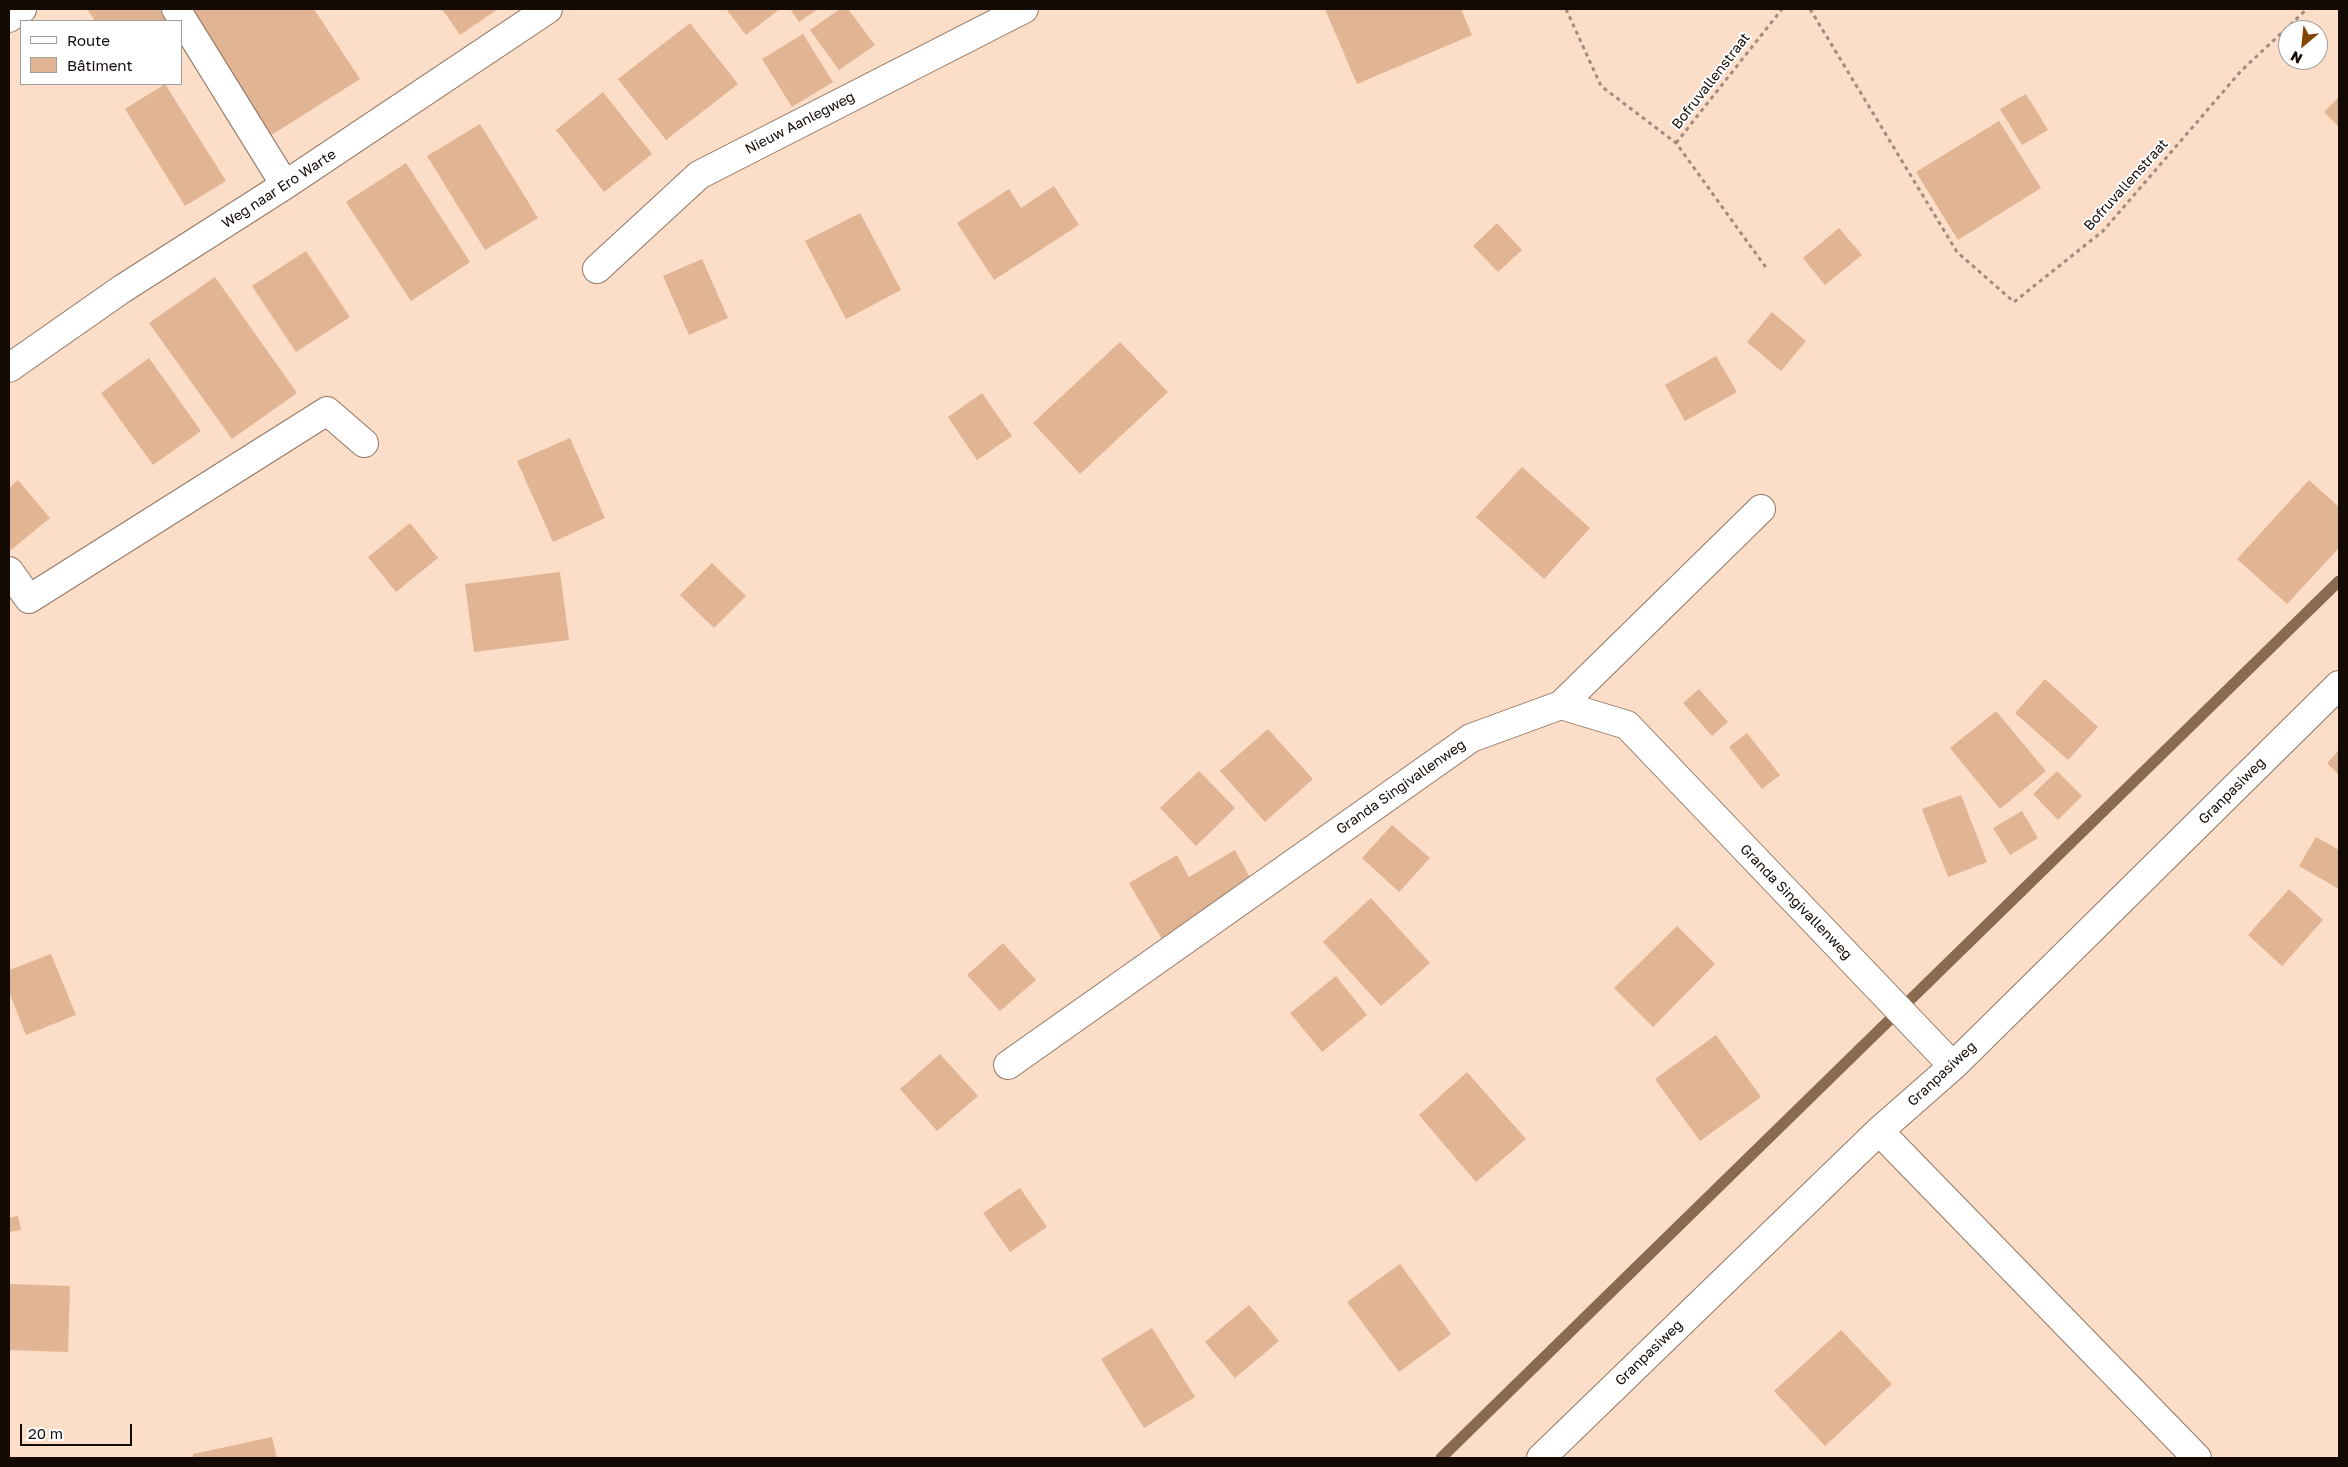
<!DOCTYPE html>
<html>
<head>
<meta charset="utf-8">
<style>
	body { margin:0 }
	#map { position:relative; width:2348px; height:1467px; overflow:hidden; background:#fbddc8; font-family:"Golos Text",sans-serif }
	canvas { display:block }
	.frame { position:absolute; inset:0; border:10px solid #130a04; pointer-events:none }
	.legend { position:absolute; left:20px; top:20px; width:162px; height:65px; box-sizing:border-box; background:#fff; border:1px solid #a19d9b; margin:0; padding:6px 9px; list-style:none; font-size:15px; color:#130a04 }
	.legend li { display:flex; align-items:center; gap:10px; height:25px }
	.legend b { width:25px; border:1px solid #a19d9b }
	.north { position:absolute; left:2278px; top:20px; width:50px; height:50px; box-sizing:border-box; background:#fff; border:1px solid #a19d9b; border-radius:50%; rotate:208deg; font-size:14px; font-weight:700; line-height:20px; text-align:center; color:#130a04 }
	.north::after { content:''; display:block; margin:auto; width:18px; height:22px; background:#824403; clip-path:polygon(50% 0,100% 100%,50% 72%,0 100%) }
	.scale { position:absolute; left:20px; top:1424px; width:112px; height:22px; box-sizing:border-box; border:2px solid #130a04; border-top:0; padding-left:6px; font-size:15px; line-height:18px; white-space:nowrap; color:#130a04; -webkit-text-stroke:4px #fff; paint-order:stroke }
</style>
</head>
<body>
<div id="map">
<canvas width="2348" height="1467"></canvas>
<div class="frame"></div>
<ul class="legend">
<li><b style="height:6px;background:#fff"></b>Route</li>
<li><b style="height:14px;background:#e1b493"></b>Bâtiment</li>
</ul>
<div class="north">N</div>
<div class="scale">20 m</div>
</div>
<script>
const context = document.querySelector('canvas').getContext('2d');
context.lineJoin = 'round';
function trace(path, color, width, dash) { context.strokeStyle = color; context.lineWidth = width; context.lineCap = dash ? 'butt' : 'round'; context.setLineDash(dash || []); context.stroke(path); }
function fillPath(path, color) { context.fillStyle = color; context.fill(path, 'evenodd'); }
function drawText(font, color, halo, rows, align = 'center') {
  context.font = font + ' "Golos Text",sans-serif'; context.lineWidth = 4; context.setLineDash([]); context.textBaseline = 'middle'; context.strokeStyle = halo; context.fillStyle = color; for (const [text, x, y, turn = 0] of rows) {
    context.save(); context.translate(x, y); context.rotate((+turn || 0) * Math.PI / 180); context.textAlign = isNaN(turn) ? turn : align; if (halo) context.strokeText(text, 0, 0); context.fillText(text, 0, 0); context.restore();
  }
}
trace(new Path2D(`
	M1441,1458L2339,581`), '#8b6a52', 11);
fillPath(new Path2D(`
	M87,9H166L174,21H95Z
	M186,9H314L360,79L270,136Z
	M442,9H498L460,35Z
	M726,9H780L746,35Z
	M790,9H818L799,22Z
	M840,9H848L875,45L839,70L810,30Z
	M1325,9H1461L1472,35L1357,84Z
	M690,23L738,84L666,140L618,79Z
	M803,34L833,82L792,107L762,59Z
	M165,84L226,181L185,206L125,109Z
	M603,92L652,154L604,192L556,130Z
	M2026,94L2048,130L2022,145L2000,109Z
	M2339,97V127L2324,112Z
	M1999,121L2041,188L1958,240L1916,172Z
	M480,124L538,218L485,250L427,156Z
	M406,163L470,262L411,301L346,202Z
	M1054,186L1079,225L994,280L957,223L1009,189L1021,208Z
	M860,213L901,290L846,319L805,241Z
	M1497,223L1522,250L1498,272L1473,246Z
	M1839,228L1862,255L1825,285L1803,258Z
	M306,251L350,317L296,352L252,286Z
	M702,259L728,318L689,335L663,276Z
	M215,277L297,393L232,439L149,323Z
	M1772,312L1806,341L1781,371L1747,342Z
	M1120,342L1168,392L1080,474L1033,423Z
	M1716,356L1737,392L1685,421L1665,385Z
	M149,358L201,431L153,465L101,393Z
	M982,393L1012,436L977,460L948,417Z
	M570,438L605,518L553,542L517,461Z
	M1522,467L1590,528L1544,579L1476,517Z
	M18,480L50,518L11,550L9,547V488Z
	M2309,480L2339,507V548L2287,604L2237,559Z
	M410,523L438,558L396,592L368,557Z
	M712,563L746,596L714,628L680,595Z
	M560,572L569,640L474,652L465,584Z
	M2045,679L2098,727L2068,760L2015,713Z
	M1699,689L1728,722L1712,736L1683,703Z
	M1996,711L2046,771L2000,809L1950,748Z
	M1268,729L1313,779L1265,822L1220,771Z
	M1747,733L1780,775L1762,789L1729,747Z
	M2339,750V775L2327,763Z
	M1199,771L1235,808L1196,846L1160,808Z
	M2057,771L2082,796L2058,820L2033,794Z
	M1961,795L1987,862L1948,877L1922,809Z
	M2022,811L2038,838L2010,855L1993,828Z
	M1392,825L1430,858L1399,892L1362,858Z
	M2316,837L2339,850V889L2299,866Z
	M1235,850L1254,885L1163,941L1129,883L1177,855L1189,877Z
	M2289,889L2323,920L2282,966L2248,935Z
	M1371,898L1430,963L1381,1006L1323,942Z
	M1677,926L1715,964L1653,1027L1614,988Z
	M1003,943L1036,980L1000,1011L967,975Z
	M51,954L76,1015L26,1035L9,992V970Z
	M1336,976L1367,1015L1322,1052L1290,1013Z
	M1716,1035L1761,1097L1700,1141L1655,1079Z
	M940,1054L978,1096L937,1131L900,1089Z
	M1467,1072L1526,1139L1476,1182L1419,1115Z
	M1020,1188L1047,1227L1010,1252L983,1213Z
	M18,1216L21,1230L9,1232V1218Z
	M1400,1264L1451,1334L1399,1372L1347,1302Z
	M9,1284L70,1286L68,1352L9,1350Z
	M1249,1305L1279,1341L1235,1378L1205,1342Z
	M1152,1328L1195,1397L1144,1428L1101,1359Z
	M1841,1330L1892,1384L1825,1446L1774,1391Z
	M272,1437L277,1458H193V1454Z`), '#e1b493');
const minor = new Path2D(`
	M176,9L285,185
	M9,18L22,9
	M597,269L699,175L1024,9
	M9,368L122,289L285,185L548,9
	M9,571L29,599L327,411L364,443
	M1561,705L1761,509
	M1008,1065L1471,738L1561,705L1627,725L1953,1066
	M1879,1131L2197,1458
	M1541,1458L1879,1131L1953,1066L2339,685`);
trace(minor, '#917764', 30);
trace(new Path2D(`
	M1566,9L1601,86L1676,143L1767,269
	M1810,9L1957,252L2014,302L2103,231L2241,71L2307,9
	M1676,143L1782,9`), '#a28c7d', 3, [4, 4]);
trace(minor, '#fff', 28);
drawText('14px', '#130a04', '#fff', [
	["Bofruvallenstraat",1711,81,-52],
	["Nieuw Aanlegweg",800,123,-27],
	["Bofruvallenstraat",2126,185,-48],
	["Weg naar Ero Warte",279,189,-33],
	["Granda Singivallenweg",1401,787,-35],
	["Granpasiweg",2232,791,-45],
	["Granda Singivallenweg",1796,902,46],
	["Granpasiweg",1942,1074,-43],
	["Granpasiweg",1649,1353,-44]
]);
</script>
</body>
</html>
